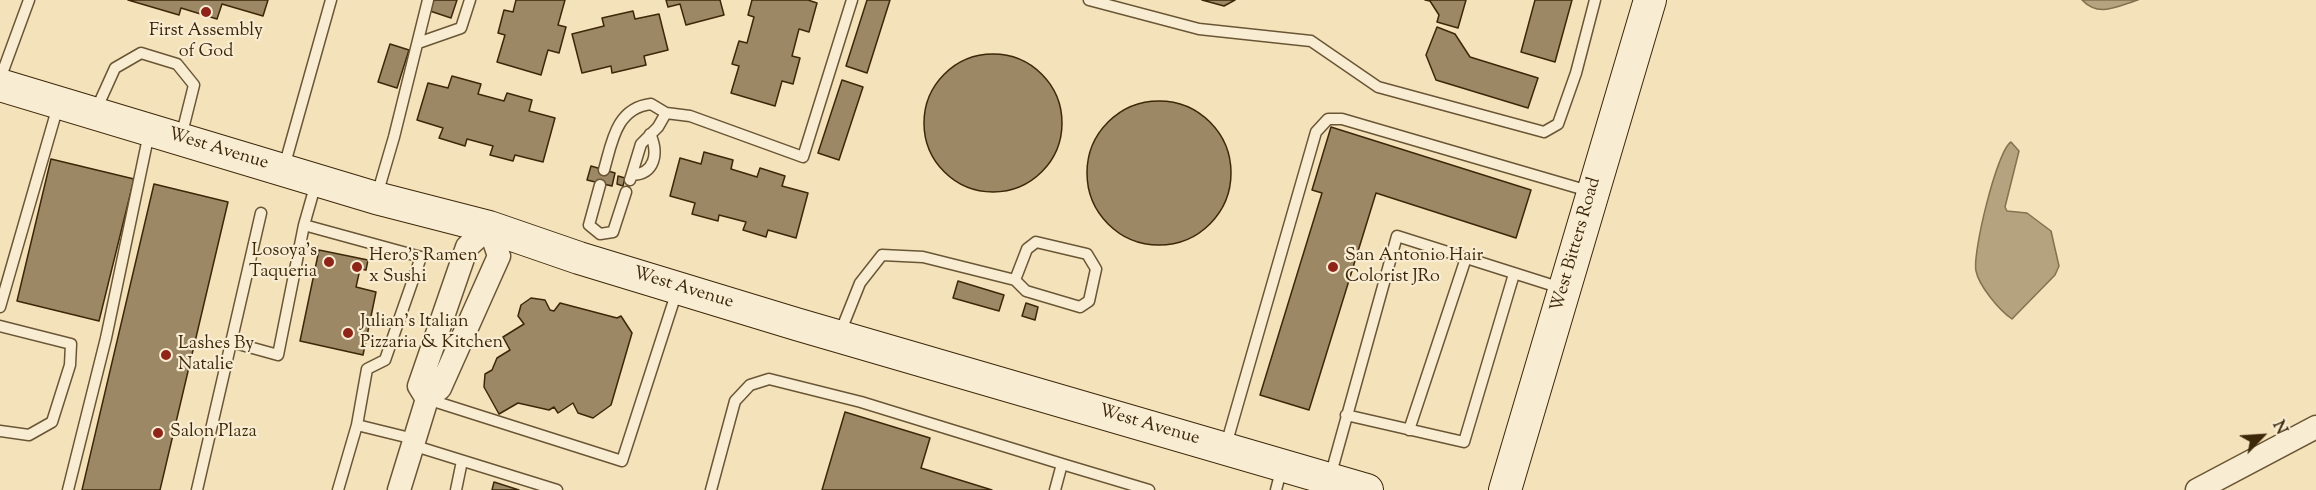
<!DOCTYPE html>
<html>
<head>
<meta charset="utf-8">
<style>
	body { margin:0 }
	#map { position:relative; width:2316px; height:490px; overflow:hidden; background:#f4e2ba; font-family:"Sorts Mill Goudy",serif }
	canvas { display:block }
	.north { position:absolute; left:2232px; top:406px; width:60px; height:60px; -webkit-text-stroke:4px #f8ecd2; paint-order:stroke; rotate:65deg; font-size:16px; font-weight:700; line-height:24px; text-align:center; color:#3c2709 }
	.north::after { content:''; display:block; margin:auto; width:21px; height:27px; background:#3c2709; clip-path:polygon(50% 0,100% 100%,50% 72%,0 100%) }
</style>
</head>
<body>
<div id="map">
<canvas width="2316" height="490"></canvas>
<div class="north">N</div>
</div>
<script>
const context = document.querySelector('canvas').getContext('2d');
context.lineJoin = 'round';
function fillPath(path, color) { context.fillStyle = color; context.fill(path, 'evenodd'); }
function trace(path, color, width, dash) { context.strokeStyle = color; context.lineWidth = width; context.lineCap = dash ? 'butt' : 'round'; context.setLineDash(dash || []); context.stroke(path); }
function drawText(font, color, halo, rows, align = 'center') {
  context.font = font + ' "Sorts Mill Goudy",serif'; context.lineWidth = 4.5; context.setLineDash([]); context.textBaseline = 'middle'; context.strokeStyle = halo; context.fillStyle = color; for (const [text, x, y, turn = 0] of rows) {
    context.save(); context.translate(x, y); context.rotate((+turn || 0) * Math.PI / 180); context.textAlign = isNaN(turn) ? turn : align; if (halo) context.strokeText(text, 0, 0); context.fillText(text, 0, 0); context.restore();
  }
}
const water = new Path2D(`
	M2082,0H2138C2118,6 2099,18 2082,0Z
	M2011,142L2019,151L2005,207L2007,211L2027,213L2051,231L2059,266L2055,275L2012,319C1999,310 1979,286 1976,271C1972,254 1997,150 2011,142Z`);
fillPath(water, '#b5a27e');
trace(water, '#85714f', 1.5);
const building = new Path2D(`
	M128,0H268L263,16L222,4L217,19L181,8L179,15Z
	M434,0H457L451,18L430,11Z
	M516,0H565L558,25L566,27L559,53L548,50L541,75L497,62L505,35L498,33L504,10L513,12Z
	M666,0H720L724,15L686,25L680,4L668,7Z
	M752,0H808L817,3L809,32L799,29L792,56L800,58L793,84L782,81L775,106L731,93L739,66L732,64L739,41L747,43L754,17L748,15Z
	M867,0H890L867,73L846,66Z
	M1202,0H1235L1224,6Z
	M1425,0H1466L1458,28L1437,22L1439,15L1430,1Z
	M1535,0H1572L1555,62L1521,52Z
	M633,11L635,19L659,14L668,50L644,56L646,65L612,73L611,66L582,73L572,34L604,26L602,18Z
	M1437,27L1455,34L1470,57L1538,78L1528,108L1436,80L1426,55Z
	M390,44L409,50L397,88L378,82Z
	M924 123a69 69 0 1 1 138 0a69 69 0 1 1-138 0Z
	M452,76L481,84L478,94L504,101L507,93L532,100L529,111L555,118L543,162L515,155L513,161L490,155L493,146L467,139L465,146L439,138L443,128L417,120L428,83L448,88Z
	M842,80L863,87L839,160L818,153Z
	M1087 173a72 72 0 1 1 144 0a72 72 0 1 1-144 0Z
	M1331,127L1531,190L1516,238L1376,193L1309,410L1260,395L1322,193L1312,190Z
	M704,152L733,160L731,169L757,177L760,168L785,176L782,186L808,193L796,238L768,230L766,237L743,230L746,222L719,215L718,221L692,214L695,203L670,196L680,158L701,164Z
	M51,159L134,179L99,321L17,301Z
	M591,166L615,173L612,186L587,180Z
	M618,176L625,178L623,186L617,184Z
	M154,184L228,202L160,490H82Z
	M319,250L368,260L366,270L360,269L356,287L376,292L363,355L300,341Z
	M958,281L1004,295L999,311L953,298Z
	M531,298L545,300L550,310L554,311L560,303L617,318L621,316L632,333L611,405L593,418L578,413L573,403L558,413L554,407L549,410L518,403L499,414L484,387L485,374L492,370L497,358L510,350L503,337L524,324L518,316L521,305Z
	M1026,303L1038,307L1035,320L1022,316Z
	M845,412L930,438L921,468L992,490H822Z
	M494,482L519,490H492Z`);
fillPath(building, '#9c8865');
trace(building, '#3c2709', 1.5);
const service = new Path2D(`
	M1089,0L1199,29L1311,41L1378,87L1544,132L1558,124L1576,73L1595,0
	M418,43L461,28L470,0
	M0,79L29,0
	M96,110L115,68L141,53L177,64L194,85L181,137
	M284,167L331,0
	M604,170C612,142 616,108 651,104L666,113L690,116L803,157L852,0
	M632,175C655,174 659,153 650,134
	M630,180L641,144L658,127L666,113
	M316,183L304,225L421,257L385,360L367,369L357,425L414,439
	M377,195L394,137L428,0
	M600,234L613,232L626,192
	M600,234L589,225L600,185
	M0,307L58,106
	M0,326L71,344L70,365L52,422L29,435L0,431
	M840,333L860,283L882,255L923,257L1015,280L1026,291L1080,307L1089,301L1096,269L1087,254L1036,242L1027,249L1015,280
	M231,342L278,355L304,225
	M427,399L622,461L677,291
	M1346,415L1464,442L1514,274
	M1409,430L1466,258
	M412,445L557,490
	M1226,445L1316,132L1328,119H1342L1592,192
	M1330,477L1397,236L1561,288
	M68,490L106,338L149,133
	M197,490L261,213
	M338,490L357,425
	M456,490L462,461
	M711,490L735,401L750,385L769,379L861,402L1062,464
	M1055,490L1062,464L1149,490
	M1276,490L1282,467`);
const minor = new Path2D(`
	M399,490L427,399L440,388L499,256L489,227L467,247L419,386L427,399
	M2197,490L2316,427`);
const secondary = new Path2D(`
	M0,85L376,198L489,227L579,258L796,324L1367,490
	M1505,490L1650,0`);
trace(service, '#6a5635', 13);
trace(minor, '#6a5635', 25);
trace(secondary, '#3c2709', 34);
trace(service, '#f8ecd2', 10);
trace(minor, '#f8ecd2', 22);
trace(secondary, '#f8ecd2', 32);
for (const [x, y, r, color] of [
	[206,12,6,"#8f2418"],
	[329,262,6,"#8f2418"],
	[357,267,6,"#8f2418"],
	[1333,267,6,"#8f2418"],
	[348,333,6,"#8f2418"],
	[166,355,6,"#8f2418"],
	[158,433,6,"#8f2418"]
]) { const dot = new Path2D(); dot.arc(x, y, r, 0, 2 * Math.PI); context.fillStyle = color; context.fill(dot); trace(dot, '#f8ecd2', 2); }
drawText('18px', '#3c2709', '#f8ecd2', [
	["First Assembly",206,32,"center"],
	["of God",206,53,"center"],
	["Losoya's",317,252,"right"],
	["Taqueria",317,273,"right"],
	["Hero's Ramen",369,257],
	["x Sushi",369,278],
	["San Antonio Hair",1345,257],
	["Colorist JRo",1345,278],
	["Julian's Italian",360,323],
	["Pizzaria & Kitchen",360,344],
	["Lashes By",178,345],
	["Natalie",178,366],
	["Salon Plaza",170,433]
], 'left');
drawText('18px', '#3c2709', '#f8ecd2', [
	["West Avenue",218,150,17],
	["West Bitters Road",1577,245,-74],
	["West Avenue",683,289,17],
	["West Avenue",1149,426,16]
]);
</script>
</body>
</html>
